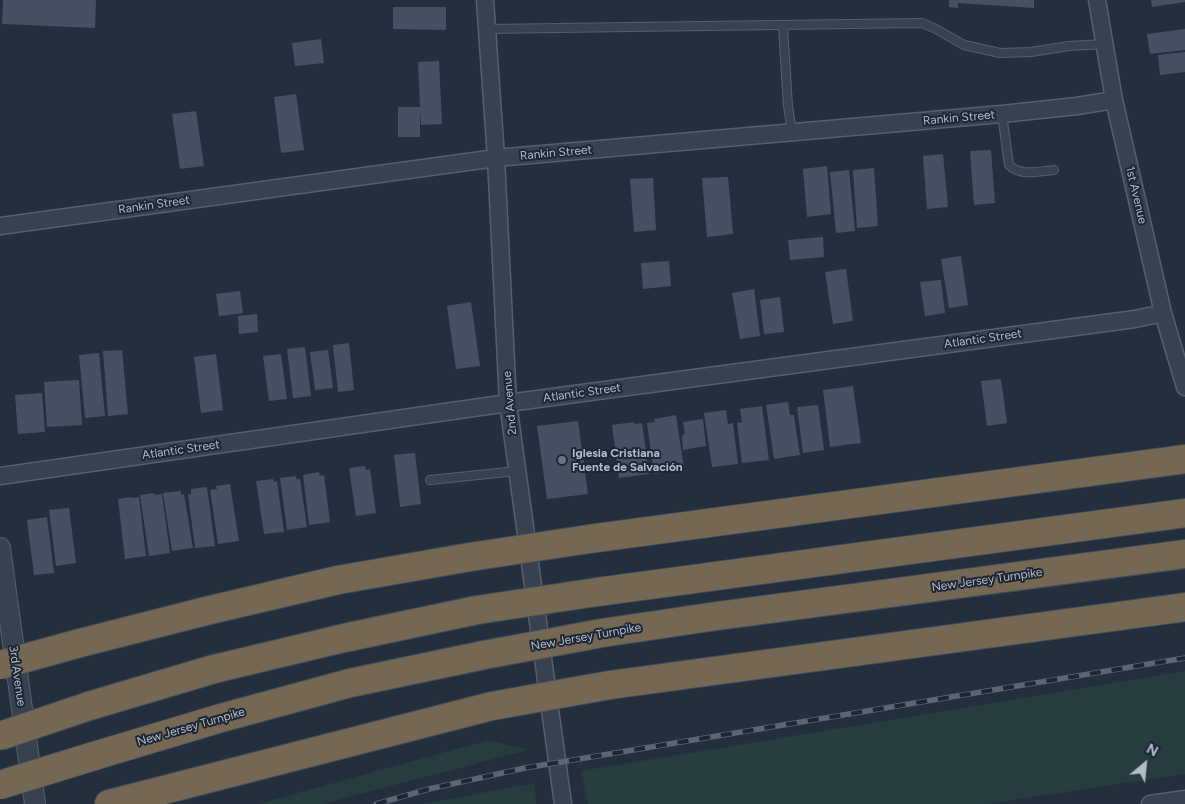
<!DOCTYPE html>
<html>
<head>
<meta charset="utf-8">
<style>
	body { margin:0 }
	#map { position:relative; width:1185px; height:804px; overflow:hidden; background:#242f3e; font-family:Figtree,sans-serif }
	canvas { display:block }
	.north { position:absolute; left:1120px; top:739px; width:50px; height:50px; -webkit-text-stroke:4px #1d2633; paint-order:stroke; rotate:28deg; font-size:14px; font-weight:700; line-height:20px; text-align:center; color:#b4bcc9 }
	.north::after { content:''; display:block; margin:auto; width:18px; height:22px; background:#b4bcc9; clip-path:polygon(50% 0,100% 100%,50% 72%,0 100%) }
</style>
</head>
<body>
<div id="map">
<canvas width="1185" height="804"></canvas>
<div class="north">N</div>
</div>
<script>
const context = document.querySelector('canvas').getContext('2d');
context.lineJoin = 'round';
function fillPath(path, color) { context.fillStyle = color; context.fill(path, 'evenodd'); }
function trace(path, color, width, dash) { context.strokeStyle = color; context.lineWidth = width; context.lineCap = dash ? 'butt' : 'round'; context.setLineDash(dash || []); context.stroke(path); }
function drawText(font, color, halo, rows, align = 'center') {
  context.font = font + ' Figtree,sans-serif'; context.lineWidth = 4; context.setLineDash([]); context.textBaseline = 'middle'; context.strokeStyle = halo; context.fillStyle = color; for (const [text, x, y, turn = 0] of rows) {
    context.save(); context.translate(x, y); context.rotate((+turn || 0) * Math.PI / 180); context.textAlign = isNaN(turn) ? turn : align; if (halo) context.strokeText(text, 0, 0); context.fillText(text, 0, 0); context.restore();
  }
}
fillPath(new Path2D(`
	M1185,671V774L986,804H588L581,771Z
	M489,740L528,750L322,804H258Z
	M535,783L536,804H423Z`), '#263c3f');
fillPath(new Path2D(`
	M3,0H96L95,28L2,24Z
	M949,0H1034V8L958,3V8L949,7Z
	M1151,0H1185V2L1152,7Z
	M393,7H446V30L393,29Z
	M1185,29V50L1150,54L1147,34Z
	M321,39L324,63L295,66L292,43Z
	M1185,52V72L1160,75L1158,55Z
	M439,61L442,124L421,125L420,111V137H398V107H420L418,62Z
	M296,94L304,150L281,153L274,97Z
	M196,111L204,166L180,169L172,114Z
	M991,150L995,203L974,205L970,151Z
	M943,154L948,207L927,209L923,156Z
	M827,166L831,214L807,217L803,169Z
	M874,168L878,226L857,228L853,170Z
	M849,170L855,231L836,233L830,172Z
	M728,177L733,234L707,237L702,178Z
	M653,178L656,230L634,232L630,179Z
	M823,237L824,257L790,260L788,240Z
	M961,256L968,305L949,308L941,259Z
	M669,261L671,286L643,289L641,263Z
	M846,269L853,321L833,324L825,272Z
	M941,280L945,313L925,316L920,282Z
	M754,289L760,336L740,339L732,293Z
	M240,291L243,313L219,316L216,294Z
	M780,297L784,332L764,334L760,300Z
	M471,302L480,366L456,369L447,306Z
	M257,314L258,332L239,334L238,316Z
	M349,343L354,390L338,392L333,345Z
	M305,347L311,396L293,398L287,349Z
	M122,350L128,414L108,416L103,351Z
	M328,350L333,388L315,390L310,352Z
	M99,353L105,416L85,418L79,355Z
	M216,354L223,410L201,413L194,357Z
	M281,354L287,399L269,401L263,356Z
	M1001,379L1007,423L987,426L981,381Z
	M79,380L82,425L47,427L44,382Z
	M853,386L861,443L830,447L823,390Z
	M42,393L45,432L18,434L15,395Z
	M788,402L790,415H794L800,455L774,459L766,405Z
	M818,405L824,450L803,453L797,407Z
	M762,406L769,460L742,463L737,423L742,422L740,409Z
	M726,410L728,424L733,423L738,464L712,467L704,413Z
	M676,415L684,469L654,474L647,423L655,422L654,419Z
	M703,419L706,446L683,450L682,435L685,434L683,422Z
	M578,421L588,494L547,499L537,426Z
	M634,422V424L642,423L649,474L619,478L612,425Z
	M415,453L421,504L400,507L394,455Z
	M365,466L366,470L370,469L376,513L356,516L349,468Z
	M319,472L320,476L324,475L330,522L309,525L303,475Z
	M296,476V479H300L307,527L287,530L280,478Z
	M273,479L274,482L277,481L284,532L264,534L256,481Z
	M230,484L239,541L218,544L210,490L217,489L216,486Z
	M207,487L215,546L195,548L188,494H191V489Z
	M181,491V495L184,494L193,548L172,551L163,493Z
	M154,493L155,495L162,494L170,553L149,556L140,495Z
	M131,497L132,498L139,497L146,556L125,559L118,499Z
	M69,508L76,563L56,566L49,510Z
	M47,517L54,573L34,575L27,520Z`), '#455162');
const service = new Path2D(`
	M783,26L788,106L792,132
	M486,29L922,23L936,29L964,45L1000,53L1031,52L1069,46L1105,44
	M1002,114L1009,165C1021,177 1039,171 1054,170
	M430,480L517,471`);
const minor = new Path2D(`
	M485,0L496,158L508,403L563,804
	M1097,0L1114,100L1163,313L1185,387
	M0,226L496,158L1002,114L1077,106L1114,100
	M0,476L508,403L1135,319L1163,313
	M1150,804L1185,799`);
const tertiary = new Path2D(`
	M0,548L35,804`);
const motorway = new Path2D(`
	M589,539L1185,459
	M597,592L1185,513
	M602,633L717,616L1185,554
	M80,643L210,610L338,580L470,557
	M610,685L1185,607
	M89,706L214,669L344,638L477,610
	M94,756L221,718L350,683L484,655
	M109,804L492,706`);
trace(service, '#565f6c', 10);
trace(minor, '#565f6c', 19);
trace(tertiary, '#565f6c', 22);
trace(motorway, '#434c59', 30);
trace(service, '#38414e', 8);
trace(minor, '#38414e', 16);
trace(tertiary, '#38414e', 20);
trace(motorway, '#746855', 28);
const rail = new Path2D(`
	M376,804L429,789L525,768L1185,658`);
trace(rail, '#5a6575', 5.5);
trace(rail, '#1d2633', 4, [11]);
const motorwayBridge = new Path2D(`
	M470,557L589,539
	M477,610L597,592
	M484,655L602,633
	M0,665L80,643
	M492,706L610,685
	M0,736L89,706
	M0,785L94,756`);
trace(motorwayBridge, '#434c59', 30, []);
trace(motorwayBridge, '#746855', 28);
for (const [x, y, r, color] of [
	[562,460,5,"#6b7280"]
]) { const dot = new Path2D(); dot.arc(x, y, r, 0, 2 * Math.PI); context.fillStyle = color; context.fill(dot); trace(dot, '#1d2633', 2); }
drawText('12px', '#b4bcc9', '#1d2633', [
	["Rankin Street",959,118,-5],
	["Rankin Street",556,153,-5],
	["1st Avenue",1136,195,77],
	["Rankin Street",154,205,-8],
	["Atlantic Street",983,339,-8],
	["Atlantic Street",582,393,-8],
	["2nd Avenue",510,403,-95],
	["Atlantic Street",181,450,-8],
	["New Jersey Turnpike",987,580,-8],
	["New Jersey Turnpike",586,637,-10],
	["3rd Avenue",17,676,82],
	["New Jersey Turnpike",191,727,-16]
]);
drawText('bold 12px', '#b4bcc9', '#1d2633', [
	["Iglesia Cristiana",572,453],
	["Fuente de Salvación",572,467]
], 'left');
</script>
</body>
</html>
